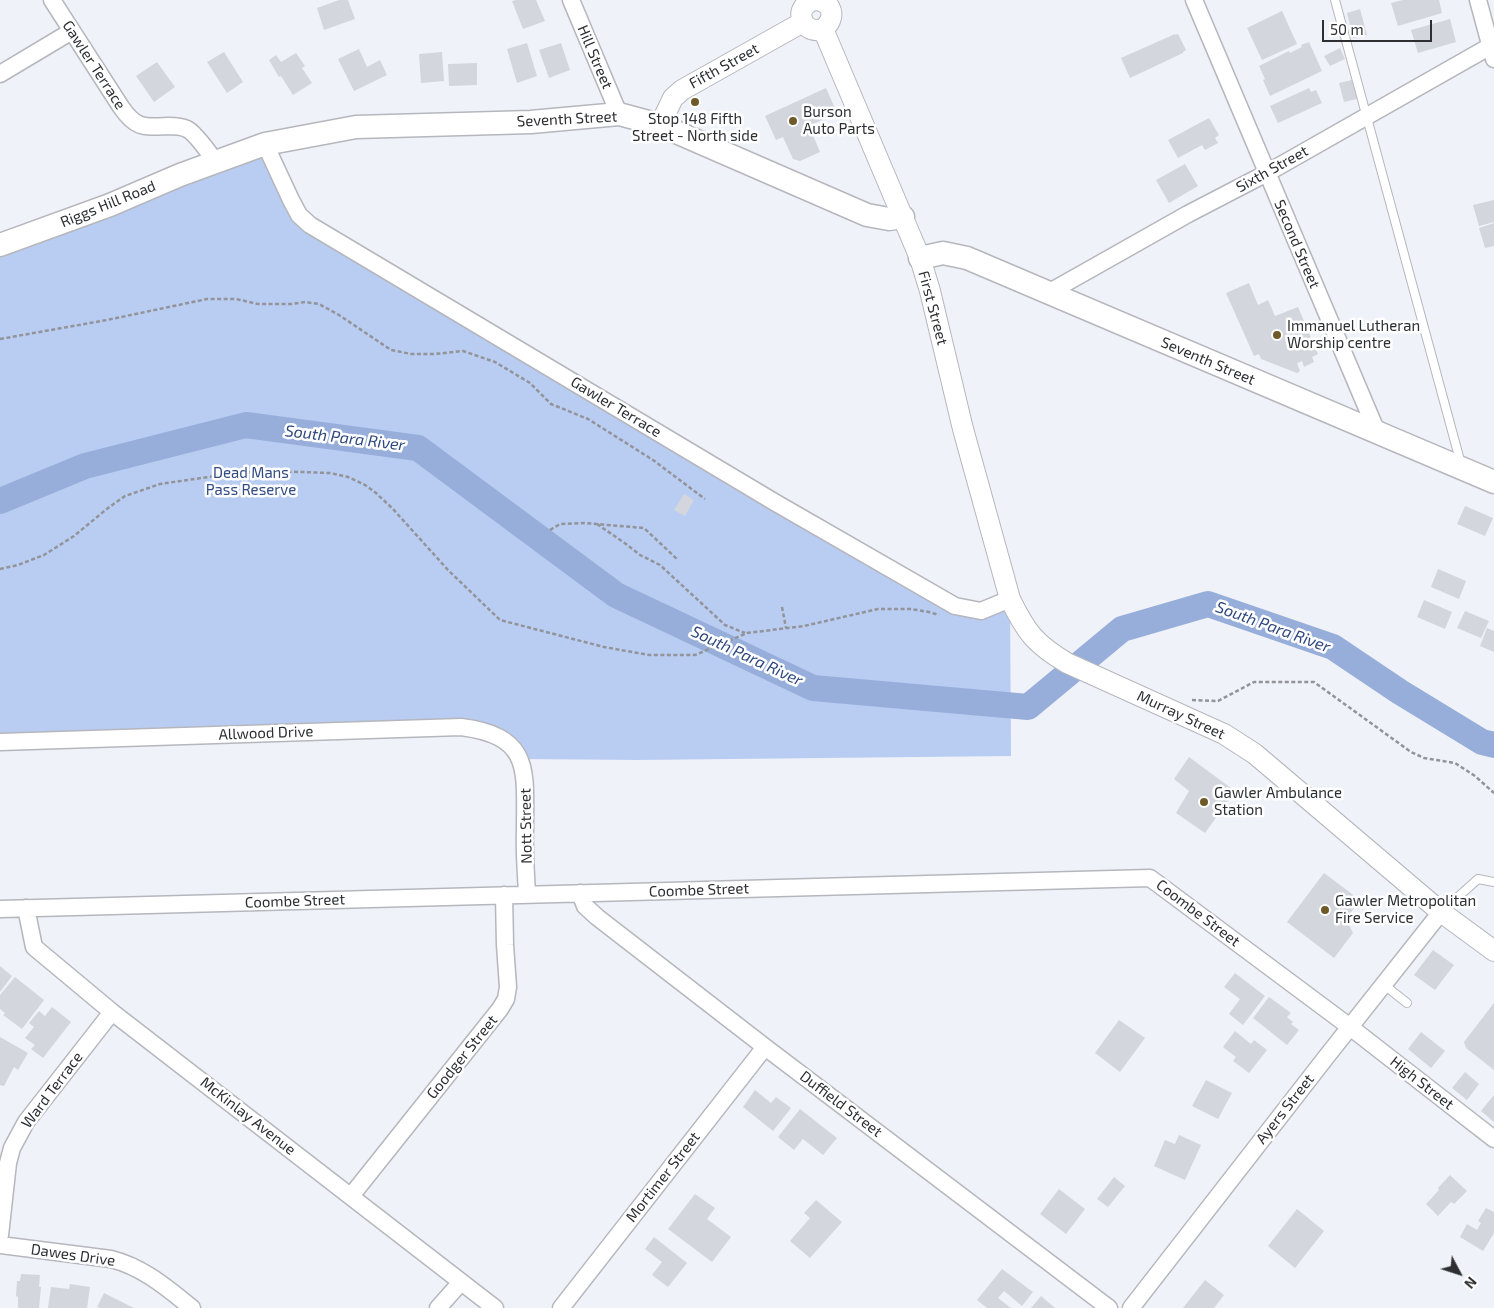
<!DOCTYPE html>
<html>
<head>
<meta charset="utf-8">
<style>
	body { margin:0 }
	#map { position:relative; width:1494px; height:1308px; overflow:hidden; background:#eff2f8; font-family:"Exo 2",sans-serif }
	canvas { display:block }
	.north { position:absolute; left:1434px; top:1248px; width:50px; height:50px; -webkit-text-stroke:4px #fff; paint-order:stroke; rotate:130deg; font-size:14px; font-weight:700; line-height:20px; text-align:center; color:#2e2f32 }
	.north::after { content:''; display:block; margin:auto; width:18px; height:22px; background:#2e2f32; clip-path:polygon(50% 0,100% 100%,50% 72%,0 100%) }
	.scale { position:absolute; left:1322px; top:20px; width:110px; height:22px; box-sizing:border-box; border:2px solid #2e2f32; border-top:0; padding-left:6px; font-size:15px; line-height:18px; white-space:nowrap; color:#2e2f32; -webkit-text-stroke:4px #fff; paint-order:stroke }
</style>
</head>
<body>
<div id="map">
<canvas width="1494" height="1308"></canvas>
<div class="north">N</div>
<div class="scale">50 m</div>
</div>
<script>
const context = document.querySelector('canvas').getContext('2d');
context.lineJoin = 'round';
function fillPath(path, color) { context.fillStyle = color; context.fill(path, 'evenodd'); }
function trace(path, color, width, dash) { context.strokeStyle = color; context.lineWidth = width; context.lineCap = dash ? 'butt' : 'round'; context.setLineDash(dash || []); context.stroke(path); }
function drawText(font, color, halo, rows, align = 'center') {
  context.font = font + ' "Exo 2",sans-serif'; context.lineWidth = 5; context.setLineDash([]); context.textBaseline = 'middle'; context.strokeStyle = halo; context.fillStyle = color; for (const [text, x, y, turn = 0] of rows) {
    context.save(); context.translate(x, y); context.rotate((+turn || 0) * Math.PI / 180); context.textAlign = isNaN(turn) ? turn : align; if (halo) context.strokeText(text, 0, 0); context.fillText(text, 0, 0); context.restore();
  }
}
fillPath(new Path2D(`
	M265,144L299,215L955,606L1010,599L1011,756L637,760L521,759L490,733L0,742V245Z`), '#b9ccf2');
trace(new Path2D(`
	M0,501L85,466L246,425L418,448L616,595L813,688L1028,707L1122,629L1208,604L1333,647L1400,692L1482,742L1494,745`), '#98aeda', 26);
fillPath(new Path2D(`
	M339,0H348L355,19L324,30L317,8Z
	M516,0H536L545,21L523,29L512,1Z
	M1403,0H1439L1442,13L1398,26L1391,3Z
	M1360,9L1367,35L1353,38L1347,13Z
	M1282,11L1297,44L1262,60L1247,28Z
	M1450,19L1456,42L1418,53L1411,30Z
	M1175,34V35L1178,34L1186,50L1183,52V53L1130,78L1121,58Z
	M1309,42L1322,71L1270,96L1263,80L1265,79L1259,66L1289,51L1290,53L1302,47L1301,45Z
	M527,43L537,76L517,83L507,49Z
	M561,43L570,70L549,78L539,50Z
	M1340,48L1345,59L1330,66L1324,56Z
	M359,49L367,67L380,60L387,75L354,91L338,59Z
	M224,52L243,82L227,93L207,62Z
	M442,52L444,81L421,83L419,54Z
	M296,53L305,66L302,68L312,83L293,95L281,76L279,77L269,60L276,55L281,62Z
	M157,62L175,87L154,102L136,76Z
	M477,63V85L449,86L448,64Z
	M1352,80L1357,99L1344,102L1339,83Z
	M826,88L837,113L809,126L820,152L800,161L793,159L783,137L776,140L765,116Z
	M1309,88L1311,92L1316,90L1322,103L1278,123L1270,106Z
	M1209,118L1219,135L1215,138L1218,143L1205,150L1202,145L1178,158L1168,140Z
	M1185,164L1198,186L1169,203L1156,180Z
	M1494,200V222L1479,226L1473,205Z
	M1494,223V246L1485,248L1479,228Z
	M1249,283L1258,305L1268,300L1275,316L1298,307L1318,354L1312,357L1314,362L1304,367L1302,361L1297,363L1300,371L1297,373L1261,359L1259,354L1254,356L1226,293Z
	M684,494L694,500L685,516L674,510Z
	M1465,506L1493,518L1485,536L1457,524Z
	M1438,569L1466,581L1459,599L1431,587Z
	M1424,600L1452,612L1445,629L1417,617Z
	M1465,611L1489,621L1481,638L1457,628Z
	M1487,628L1494,631V652L1480,646Z
	M1189,757L1235,791L1205,833L1176,813L1189,791L1174,779Z
	M1324,873L1360,900L1346,919L1353,933L1334,958L1287,922Z
	M1433,950L1454,965L1435,990L1414,975Z
	M0,966L12,976L0,992Z
	M1235,973L1265,996L1243,1025L1229,1014L1240,999L1224,987Z
	M15,977L44,1000L22,1029L3,1015L5,1013L0,1009V995Z
	M1269,997L1291,1013L1287,1017L1293,1022L1291,1024L1299,1030L1287,1045L1253,1018Z
	M1494,1003V1070L1466,1048L1464,1042Z
	M52,1007L71,1022L43,1058L31,1049L35,1045L25,1038L34,1027L29,1023L39,1011L45,1016Z
	M1119,1020L1145,1038L1120,1072L1095,1053Z
	M1235,1031L1251,1044L1254,1040L1267,1050L1249,1073L1233,1061L1236,1057L1223,1047Z
	M1421,1032L1445,1051L1431,1068L1408,1049Z
	M0,1037L28,1053L18,1070L14,1067L4,1086L0,1085Z
	M1465,1072L1479,1084L1467,1100L1452,1088Z
	M1206,1080L1232,1093L1218,1119L1192,1106Z
	M755,1090L771,1103L776,1097L791,1108L773,1131L743,1107Z
	M1494,1095V1122L1481,1111Z
	M800,1109L837,1138L823,1155L803,1139L794,1150L778,1137Z
	M1179,1135L1201,1145L1185,1180L1154,1166L1165,1140L1175,1144Z
	M1450,1175L1467,1191L1454,1204L1451,1202L1438,1216L1426,1204L1439,1190L1438,1188Z
	M1114,1177L1125,1186L1108,1207L1097,1199Z
	M1059,1189L1085,1209L1066,1234L1040,1214Z
	M695,1194L715,1208L707,1219L731,1237L712,1262L668,1229Z
	M816,1200L842,1222L810,1258L790,1241L810,1218L804,1213Z
	M1486,1208L1494,1212V1233L1483,1251L1460,1237L1467,1224L1477,1230L1481,1223L1478,1221Z
	M1297,1209L1324,1231L1295,1268L1268,1246Z
	M654,1237L687,1263L668,1287L652,1275L662,1262L645,1249Z
	M1002,1269L1033,1292L1022,1306L1004,1291L998,1298L1011,1308H987L977,1300Z
	M21,1274L40,1275L39,1287H41L39,1308H18V1297L16,1296L17,1281H20Z
	M1205,1280L1224,1295L1214,1308H1183Z
	M70,1284L90,1287L87,1308H48L51,1287L69,1289Z
	M104,1293L134,1308H100L97,1307Z
	M1041,1296L1055,1308H1031Z`), '#d3d6dc');
const service = new Path2D(`
	M1335,0L1461,464
	M1441,912L1478,879L1494,882
	M1383,984L1407,1003`);
const minor = new Path2D(`
	M52,0L121,107C136,129 144,127 168,126C175,126 181,126 187,129C194,132 210,154 215,161
	M571,0L619,114
	M1194,0L1377,432
	M1478,0L1494,59
	M0,74L72,31
	M265,144L291,200L299,215L310,225L776,503L955,606L981,611L1010,599
	M1048,293L1188,214L1267,173L1494,44
	M0,742L461,727C532,736 525,770 525,829C524,851 526,873 527,894
	M580,893L585,906L597,917L765,1047L1109,1308
	M26,908L34,947L112,1012L495,1308
	M0,909L1150,878L1350,1027L1494,1139
	M351,1196L500,1009L506,999L508,987L505,945L504,895
	M0,1235L8,1163L12,1148L26,1122L112,1012
	M0,1245L111,1259C143,1267 167,1288 192,1308
	M438,1308L461,1282
	M561,1308L765,1047
	M1131,1308L1327,1056L1441,912`);
const tertiary = new Path2D(`
	M816,0C807,1 799,9 802,19C803,23 805,26 809,28C828,39 844,5 817,0
	M823,29L920,258L930,291L963,429L1010,599C1026,632 1035,644 1067,663L1224,734L1255,754L1441,912L1494,951
	M660,125L673,98L682,90L803,22`);
const secondary = new Path2D(`
	M0,245L110,205L180,175L265,144L356,127L531,122L619,114L660,125L867,215L889,219L903,217
	M920,258L943,253L967,258L1494,482`);
trace(service, '#b5b7bd', 10);
trace(minor, '#b5b7bd', 19);
trace(tertiary, '#b5b7bd', 22);
trace(secondary, '#b5b7bd', 25);
trace(new Path2D(`
	M0,339L107,320L207,299H236L258,304H292L305,302L319,304L339,315L391,350L411,354H435L463,351L495,362L530,383L551,404L588,419L653,460L705,499
	M597,524L626,544L640,555L660,565L725,625L745,633
	M550,530L560,524L584,523L644,528L678,560
	M0,569L18,565L44,555L74,536L108,508L125,496L160,484L236,473L272,471L330,473L348,477L365,485L376,493L393,509L448,570L500,620L604,647L649,655H695L747,633L804,626L878,609H911L929,612L939,615
	M782,607L786,628
	M1192,700L1218,701L1254,682H1314L1411,752L1424,758L1455,763L1475,776L1494,793`), '#929499', 2.5, [4, 2.5]);
trace(service, '#fff', 8);
trace(minor, '#fff', 16);
trace(tertiary, '#fff', 20);
trace(secondary, '#fff', 22);
for (const [x, y, r, color] of [
	[695,102,5,"#6f5929"],
	[793,121,5,"#6f5929"],
	[1277,335,5,"#6f5929"],
	[1204,802,5,"#6f5929"],
	[1325,910,5,"#6f5929"]
]) { const dot = new Path2D(); dot.arc(x, y, r, 0, 2 * Math.PI); context.fillStyle = color; context.fill(dot); trace(dot, '#fff', 2); }
drawText('15px', '#2e2f32', '#fff', [
	["Hill Street",595,57,67],
	["Gawler Terrace",94,65,57],
	["Fifth Street",724,66,-29],
	["Seventh Street",567,119,-3],
	["Sixth Street",1272,169,-29],
	["Riggs Hill Road",108,204,-22],
	["Second Street",1297,244,67],
	["First Street",933,308,75],
	["Seventh Street",1208,361,23],
	["Gawler Terrace",616,407,31],
	["Murray Street",1181,715,25],
	["Allwood Drive",266,733,-2],
	["Nott Street",526,826,-91],
	["Coombe Street",699,890,-2],
	["Coombe Street",295,901,-2],
	["Coombe Street",1198,913,37],
	["Goodger Street",462,1057,-51],
	["High Street",1422,1083,38],
	["Ward Terrace",52,1090,-53],
	["Duffield Street",841,1104,37],
	["Ayers Street",1285,1109,-52],
	["McKinlay Avenue",248,1116,38],
	["Mortimer Street",663,1177,-52],
	["Dawes Drive",73,1255,8]
]);
drawText('15px', '#2e2f32', '#fff', [
	["Burson",803,112],
	["Auto Parts",803,129],
	["Stop 148 Fifth",695,119,"center"],
	["Street - North side",695,136,"center"],
	["Immanuel Lutheran",1287,326],
	["Worship centre",1287,343],
	["Gawler Ambulance",1214,793],
	["Station",1214,810],
	["Gawler Metropolitan",1335,901],
	["Fire Service",1335,918]
], 'left');
drawText('15px', '#324b83', '#fff', [
	["Dead Mans",251,473],
	["Pass Reserve",251,490]
]);
drawText('italic 16px', '#2d477e', '#fff', [
	["South Para River",345,438,7],
	["South Para River",1273,627,20],
	["South Para River",747,656,25]
]);
</script>
</body>
</html>
